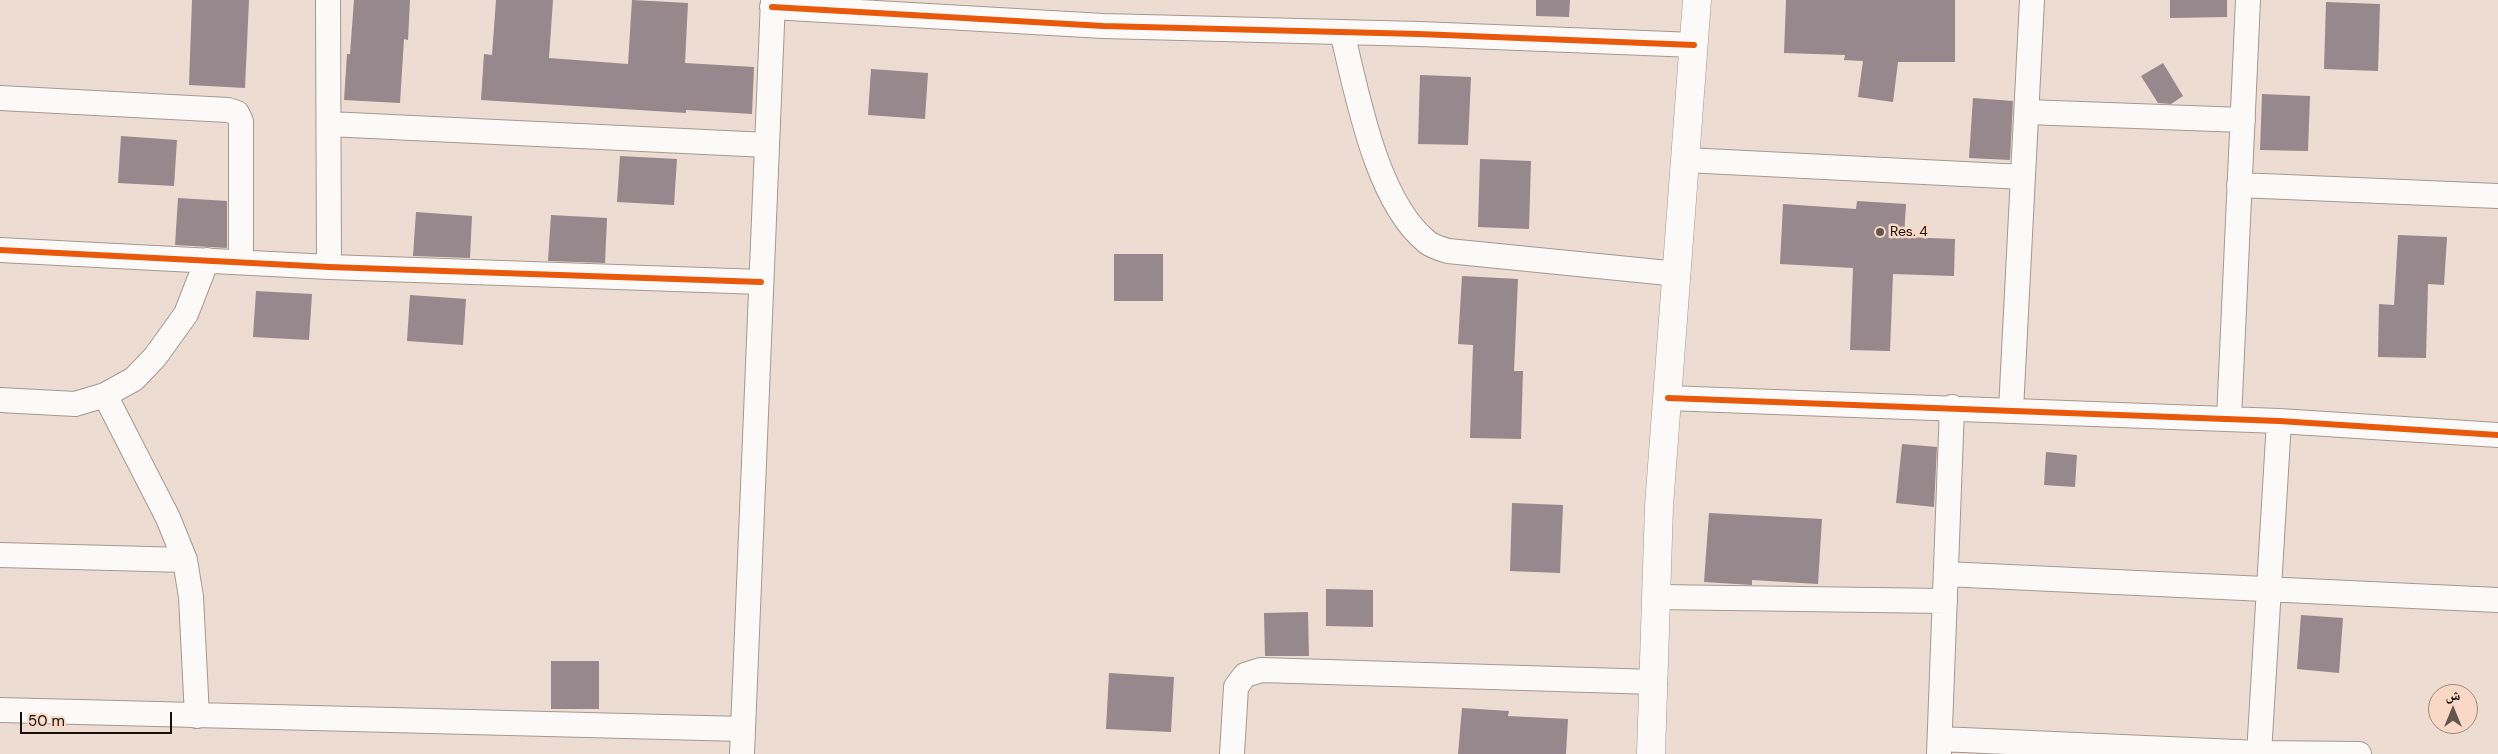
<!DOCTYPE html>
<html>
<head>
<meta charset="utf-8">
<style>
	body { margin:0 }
	#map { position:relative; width:2498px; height:754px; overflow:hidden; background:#eddcd1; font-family:"DM Sans","Noto Naskh Arabic",sans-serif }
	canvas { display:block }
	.north { position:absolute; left:2428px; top:684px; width:50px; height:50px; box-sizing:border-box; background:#f9d8c5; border:1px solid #9f8779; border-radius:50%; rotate:0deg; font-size:14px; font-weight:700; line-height:20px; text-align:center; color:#190e08 }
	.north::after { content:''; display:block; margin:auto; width:18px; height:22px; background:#63564e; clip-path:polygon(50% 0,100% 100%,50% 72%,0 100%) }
	.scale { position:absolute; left:20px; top:712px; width:152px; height:22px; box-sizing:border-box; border:2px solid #190e08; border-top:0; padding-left:6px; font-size:15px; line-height:18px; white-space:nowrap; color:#190e08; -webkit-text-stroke:4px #f9d8c5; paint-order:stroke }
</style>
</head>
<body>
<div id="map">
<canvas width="2498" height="754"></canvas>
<div class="north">ش</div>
<div class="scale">50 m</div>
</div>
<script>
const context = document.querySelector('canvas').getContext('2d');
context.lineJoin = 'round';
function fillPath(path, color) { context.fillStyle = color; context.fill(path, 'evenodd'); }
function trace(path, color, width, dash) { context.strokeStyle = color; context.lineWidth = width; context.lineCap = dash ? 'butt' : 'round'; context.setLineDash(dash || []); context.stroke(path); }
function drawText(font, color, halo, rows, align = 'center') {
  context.font = font + ' "DM Sans",sans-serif'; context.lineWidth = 5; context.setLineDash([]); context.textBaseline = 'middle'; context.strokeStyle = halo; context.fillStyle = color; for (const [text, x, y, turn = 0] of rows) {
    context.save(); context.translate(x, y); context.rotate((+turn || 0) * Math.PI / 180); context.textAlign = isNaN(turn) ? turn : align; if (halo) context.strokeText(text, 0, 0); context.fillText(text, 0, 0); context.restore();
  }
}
fillPath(new Path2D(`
	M192,0H249L245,88L189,85Z
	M354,0H410L408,40L404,39L400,103L344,100L347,54H350Z
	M496,0H553L549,58L628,64L632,0L688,3L685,63L754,67L752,114L686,110V113L481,100L484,54L492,55Z
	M1536,0H1570L1569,17L1536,16Z
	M1786,0H1955V62H1898L1893,102L1858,97L1863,61L1844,60L1845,55L1784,53Z
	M2170,0H2227V17L2170,18Z
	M2326,2L2380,4L2378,71L2324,69Z
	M2163,63L2183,96L2171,104L2158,103L2141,76Z
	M871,69L928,73L925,119L868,115Z
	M1420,75L1471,77L1468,145L1418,144Z
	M2262,94L2310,96L2308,151L2260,150Z
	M1973,98L2013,101L2010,160L1969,158Z
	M121,136L177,140L174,186L118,183Z
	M620,156L677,159L674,205L617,202Z
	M1480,159L1531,161L1529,229L1478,227Z
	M178,198L227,201V248L175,245Z
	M1857,201L1906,204L1904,237L1955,239L1954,276L1893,274L1890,351L1850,350L1853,268L1780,264L1783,204L1856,209Z
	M416,212L472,216L470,258L413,256Z
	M551,215L607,218L605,263L548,261Z
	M2398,235L2447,237L2444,285L2428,284L2426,358L2378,357L2379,304L2394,305Z
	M1114,254H1163V301H1114Z
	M1462,276L1518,279L1514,371H1523L1521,439L1470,438L1473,345L1458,344Z
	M256,291L312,294L309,340L253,337Z
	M410,295L466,299L463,345L407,341Z
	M1902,444L1937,447L1934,507L1896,503Z
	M2046,452L2077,455L2075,487L2044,485Z
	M1512,503L1563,505L1560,573L1510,571Z
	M1709,513L1822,519L1818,584L1752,580V585L1704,582Z
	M1326,589L1373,590V627L1326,626Z
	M1308,612L1309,656H1265L1264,613Z
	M2301,615L2343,618L2339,673L2297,669Z
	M551,661H599V709H551Z
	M1109,673L1174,677L1171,732L1106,729Z
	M1462,708L1509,711L1508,716L1568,719L1566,754H1458Z`), '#96888c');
const minor = new Path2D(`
	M328,0L329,267
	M772,7L1103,26L1419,34L1694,45
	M1342,32C1357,93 1376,201 1427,242C1432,246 1441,249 1448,251L1678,274
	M0,98L228,110L237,113L241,121V262
	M2027,112L2243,120
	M329,124L767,145
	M1686,160L2023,177
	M2239,185L2498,196
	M0,250L329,267L761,282
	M105,395L168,518L185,560L191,597L197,716
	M1668,398L2279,421L2498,435
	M0,400L75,404L105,395L134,379L155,357L186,314L207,260
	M2011,410L2032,0
	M2229,419L2248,0
	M0,555L185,560
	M1946,574L2498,600
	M1657,597L1945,601
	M0,710L743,729
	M1940,739L2259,753L2359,754
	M742,754L773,0
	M1232,754L1236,687L1245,675L1261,670L1655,682
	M1939,754L1952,407
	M2259,754L2279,421`);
const major = new Path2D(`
	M1651,754L1659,506L1697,0`);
trace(minor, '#a59890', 26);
trace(major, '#a59890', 29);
trace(minor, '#fcfaf8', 24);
trace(major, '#fcfaf8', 28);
trace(new Path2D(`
	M772,7L1103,26L1419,34L1694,45
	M0,250L329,267L761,282
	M1668,398L2279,421L2498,435`), '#e8590c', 6);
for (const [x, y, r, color] of [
	[1880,232,5,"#63564e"]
]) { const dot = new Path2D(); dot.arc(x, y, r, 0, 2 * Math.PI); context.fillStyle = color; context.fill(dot); trace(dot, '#f9d8c5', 2); }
drawText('14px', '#190e08', '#f9d8c5', [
	["Res. 4",1890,232]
], 'left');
</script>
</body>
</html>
